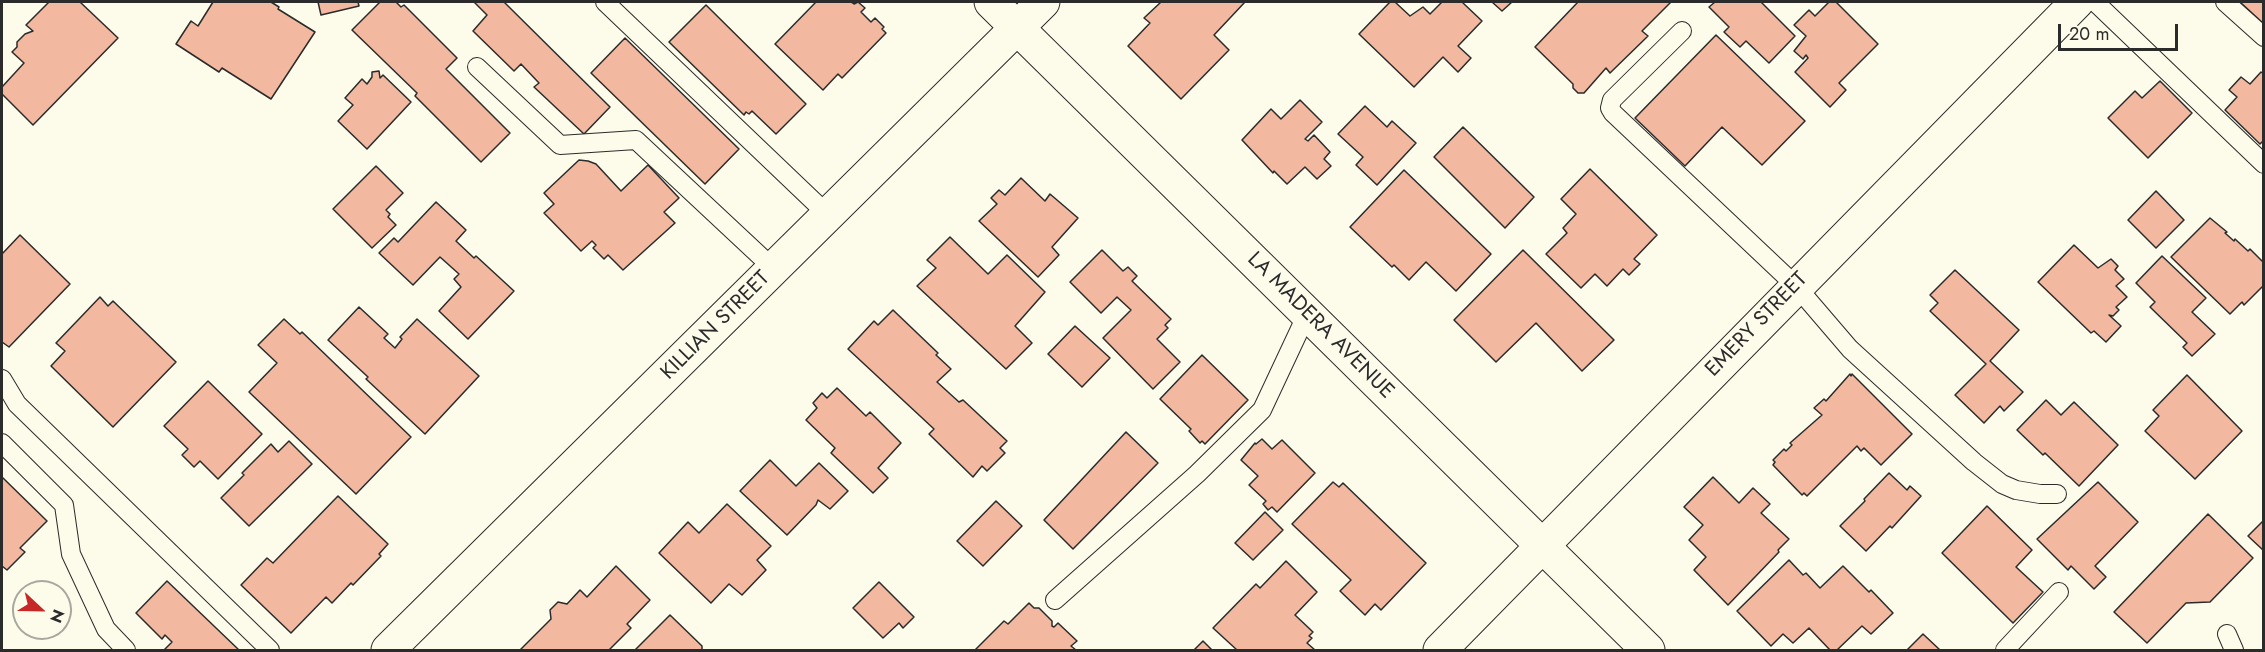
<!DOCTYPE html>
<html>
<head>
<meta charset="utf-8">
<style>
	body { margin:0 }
	#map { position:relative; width:2265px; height:652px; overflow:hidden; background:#fdfbea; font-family:Jost,sans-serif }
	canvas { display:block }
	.frame { position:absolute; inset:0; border:3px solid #2b2b2b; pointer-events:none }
	.north { position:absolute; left:12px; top:580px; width:60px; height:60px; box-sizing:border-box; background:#fdfbea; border:2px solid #a9a89e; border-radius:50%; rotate:112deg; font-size:16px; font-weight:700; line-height:24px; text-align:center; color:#2b2b2b }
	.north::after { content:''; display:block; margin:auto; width:21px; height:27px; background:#c62828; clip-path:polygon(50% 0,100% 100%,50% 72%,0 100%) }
	.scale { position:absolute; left:2058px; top:24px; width:120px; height:27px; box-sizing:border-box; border:3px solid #2b2b2b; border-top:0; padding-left:8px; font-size:18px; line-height:21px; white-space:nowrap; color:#2b2b2b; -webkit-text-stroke:4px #fdfbea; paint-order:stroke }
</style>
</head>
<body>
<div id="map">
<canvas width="2265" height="652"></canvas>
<div class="frame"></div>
<div class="north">N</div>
<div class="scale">20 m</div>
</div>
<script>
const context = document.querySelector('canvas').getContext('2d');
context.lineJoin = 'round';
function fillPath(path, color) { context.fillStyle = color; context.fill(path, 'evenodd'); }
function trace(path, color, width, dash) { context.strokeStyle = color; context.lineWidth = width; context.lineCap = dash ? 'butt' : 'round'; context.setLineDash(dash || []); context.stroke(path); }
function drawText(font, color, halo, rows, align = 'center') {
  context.font = font + ' Jost,sans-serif'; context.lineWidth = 4.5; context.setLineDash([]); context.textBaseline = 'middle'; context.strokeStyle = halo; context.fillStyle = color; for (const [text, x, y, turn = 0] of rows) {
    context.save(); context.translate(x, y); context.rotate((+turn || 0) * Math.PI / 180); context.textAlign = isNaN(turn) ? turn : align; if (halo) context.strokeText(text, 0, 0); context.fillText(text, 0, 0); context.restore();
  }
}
const building = new Path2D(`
	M49,2H80L118,38L33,125L2,94V87L24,63L12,52L17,47V42L25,34L33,31L26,25Z
	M213,2H271L279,7L278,9L315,32L271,99L222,68L219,72L176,44L191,21L198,26Z
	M318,2H358L359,6L321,15Z
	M380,2H396L401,7L404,5L457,58L446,69L510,133L481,162L415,96L417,93L352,30Z
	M474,2H504L610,107L584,134L534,87L539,83L521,64L514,71L473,31L487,15Z
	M816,2H851L854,4L858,2L865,8L861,12L871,22L875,18L884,27L882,29L886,33L842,78L838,74L823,90L775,44Z
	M1161,2H1245L1214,35L1229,50L1181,99L1128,46L1150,23L1144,18Z
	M1390,2H1395L1410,16L1423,7L1430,14L1442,2H1462L1482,21L1458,46L1471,58L1458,72L1443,57L1414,87L1359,34Z
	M1492,2H1512L1502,11Z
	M1578,2H1671L1642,31L1648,36L1610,73L1606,68L1584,93H1578L1573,88V84L1535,47Z
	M1715,2H1761L1795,36L1769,63L1746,41L1740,47L1724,32L1729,27L1709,7Z
	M1829,2H1836L1878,44L1839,83L1846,90L1830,107L1795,72L1808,58L1806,55L1803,59L1794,51L1806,36L1794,25L1809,10L1815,16Z
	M2240,2H2264V24Z
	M706,5L806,104L776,134L752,111L749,114L746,112L744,115L669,42Z
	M1716,35L1805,121L1762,165L1722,127L1685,166L1635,118Z
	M625,38L739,149L705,184L591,73Z
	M379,71L380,78L383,75L411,102L367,149L338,121L353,105L345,98L362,79L367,84L372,77V72Z
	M2261,72L2264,74V140L2260,144L2225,110L2237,97L2229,90L2241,77L2250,84Z
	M2160,81L2192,113L2148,158L2108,118L2135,91L2142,98Z
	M1300,100L1322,122L1305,139L1308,141L1314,135L1330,152L1324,159L1331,166L1317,179L1305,167L1287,184L1274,171L1273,173L1242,140L1271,109L1281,119Z
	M1365,106L1387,127L1392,121L1416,143L1377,185L1356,165L1363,157L1338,134Z
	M1463,127L1534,197L1505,228L1434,157Z
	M579,160L588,161L596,164L621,191L648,165L679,198L664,212L675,223L623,270L608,255L604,259L593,248L596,245L592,241L581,251L544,213L554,204L544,193Z
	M376,166L403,193L386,210L390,214L388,217L396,225L372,248L333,209Z
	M1590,169L1657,235L1634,259L1640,264L1629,275L1623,269L1607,286L1595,274L1581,288L1546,254L1567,233L1563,228L1576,214L1561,199Z
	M1404,170L1491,254L1456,291L1426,262L1409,280L1394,265L1392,267L1350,227Z
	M1021,178L1045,201L1050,194L1078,218L1052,247L1059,255L1038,277L979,221L997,204L991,198L999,190L1005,195Z
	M2156,191L2184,220L2156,248L2128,220Z
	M436,202L466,230L456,241L474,258L476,256L514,291L468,339L439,311L461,287L454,279L459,274L440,257L413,285L379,253L394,238L398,242Z
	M2210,218L2227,232L2225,233L2234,241L2235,239L2248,251L2250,249L2264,263V285L2244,305L2242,302L2230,314L2171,257Z
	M20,235L70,284L9,347L2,342V254Z
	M950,237L988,274L1007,255L1045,292L1015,326L1032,343L1006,369L917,286L936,268L927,260Z
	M2074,245L2098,268L2111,259L2118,266L2115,270L2124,279L2116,286L2127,297L2116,307L2119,310L2113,316L2109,315L2121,326L2106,342L2094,331L2091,333L2038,282Z
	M1102,250L1123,271L1128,267L1137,276L1132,281L1171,319L1165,325L1168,328L1157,339L1180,362L1153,389L1103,338L1131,310L1117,297L1101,313L1070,282Z
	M1523,250L1614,340L1582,371L1536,323L1496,362L1454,320Z
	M2162,256L2206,298L2192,312L2215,334L2192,356L2183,347L2187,343L2150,307L2155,302L2136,283Z
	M1955,270L2019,330L1990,361L2023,392L2004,411L2000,406L1984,423L1955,395L1986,364L1930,311L1938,303L1930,295Z
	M100,297L108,306L113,301L176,362L113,427L51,366L65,351L56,343Z
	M359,307L388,334L384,338L395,348L402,339L400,337L417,319L479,376L425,434L366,379L368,377L328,340Z
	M893,310L938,353L936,355L951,369L937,382L959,402L963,400L1007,441L1000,448L1005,453L987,471L982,466L973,477L929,434L934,429L848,349L874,321L878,325Z
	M284,319L300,334L302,332L411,437L356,494L249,392L277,363L258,345Z
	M1075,326L1110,358L1082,387L1048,354Z
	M1202,355L1248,400L1205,444L1202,441L1200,443L1189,431L1191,429L1160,399Z
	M1850,374L1851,376L1852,374L1912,434L1881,465L1864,448L1861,451L1857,446L1807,496L1804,493L1802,495L1773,465L1775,462L1773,460L1784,449L1786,451L1792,445L1790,443L1822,415L1814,408L1824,399L1826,401Z
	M2187,375L2242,431L2195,479L2145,431L2159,416L2153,410Z
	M208,381L262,434L218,479L200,461L194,467L182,455L188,449L164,426Z
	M837,388L866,416L870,412L901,443L878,468L888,478L873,493L831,453L835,448L806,420L817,408L813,403L822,393L827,398Z
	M2046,400L2061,415L2074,402L2118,445L2079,486L2045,453L2043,455L2017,430Z
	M1126,432L1158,463L1073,549L1044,520Z
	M1262,439L1272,449L1282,440L1315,473L1277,512L1272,507L1268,510L1263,504L1266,501L1249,485L1258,476L1241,460L1255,443L1256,444Z
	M289,441L312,464L249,526L221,498L244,475L242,473L271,444L278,452Z
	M770,460L796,486L819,463L848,491L830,509L818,500L816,505L787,535L740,491Z
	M1889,473L1907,490L1910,486L1921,496L1892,528L1890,526L1866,551L1840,526L1865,501L1864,499Z
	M2,477L47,521L20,548L25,552L7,570L2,566Z
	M1713,477L1739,503L1753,488L1770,504L1761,513L1789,539L1778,550L1779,552L1728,605L1694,570L1706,557L1689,540L1703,525L1684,507Z
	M1333,482L1339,487L1343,483L1426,563L1381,610L1375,604L1365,615L1340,591L1351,580L1292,524Z
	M2098,482L2138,522L2095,566L2106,577L2094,589L2071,566L2068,570L2037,539Z
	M338,496L388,544L379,554L381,556L353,585L351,583L332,603L326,597L291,633L241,585L267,558L273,563Z
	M996,501L1022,526L983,566L957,541Z
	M727,504L771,546L757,560L766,570L742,595L729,584L711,603L659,553L688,522L699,533Z
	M1987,506L2032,550L2016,567L2043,592L2013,623L1942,553Z
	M1265,512L1283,530L1253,560L1235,543Z
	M2208,514L2253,558L2210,602L2186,603L2147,643L2114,612Z
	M2264,520V551L2248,536Z
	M1789,560L1803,575L1806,573L1820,588L1843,566L1869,592L1871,590L1893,613L1871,634L1862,626L1837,650H1830L1809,628L1793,643L1783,634L1771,646L1737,611Z
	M1286,561L1317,592L1295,615L1313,632L1309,636L1312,638L1307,643L1315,650H1237L1213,628L1256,584L1260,588Z
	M616,566L650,600L627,624L631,628L609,650H520L551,619L550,610L558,602L567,604L580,590L587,597Z
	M167,581L239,650H164L172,642L165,635L162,639L136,613Z
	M879,582L914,617L903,628L899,623L883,638L853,608Z
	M1029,603L1034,608H1039L1052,621V626L1054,627L1058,623L1077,641L1071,646L1076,650H975L1004,621L1008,624Z
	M670,615L702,646V650H635Z
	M1923,634L1940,650H1907Z
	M1203,641L1212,650H1194Z`);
fillPath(building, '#f2b8a0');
trace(building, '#2b2b2b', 1.5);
const lane = new Path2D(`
	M605,2L828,215
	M2095,2L2264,164
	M2225,2L2264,37
	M1682,31L1612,100L1610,108L1613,113L1796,286L1850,349L1974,462L2002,484L2016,490L2040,494H2057
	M477,67L560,145L636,140L774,269
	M2,379L17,404L270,650
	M2,443L64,505L71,554L106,629L126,650
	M1055,600L1197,474L1262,410L1307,314
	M2227,634L2234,650
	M2005,650L2059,592`);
const street = new Path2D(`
	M991,2L1648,650
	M388,650L1043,2
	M1440,650L2077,2`);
trace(lane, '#2b2b2b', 20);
trace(street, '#2b2b2b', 35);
trace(lane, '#fdfbea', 18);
trace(street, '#fdfbea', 33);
drawText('21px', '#2b2b2b', '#fdfbea', [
	["EMERY STREET",1757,325,-46],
	["KILLIAN STREET",716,326,-45],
	["LA MADERA AVENUE",1320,326,45]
]);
</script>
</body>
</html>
